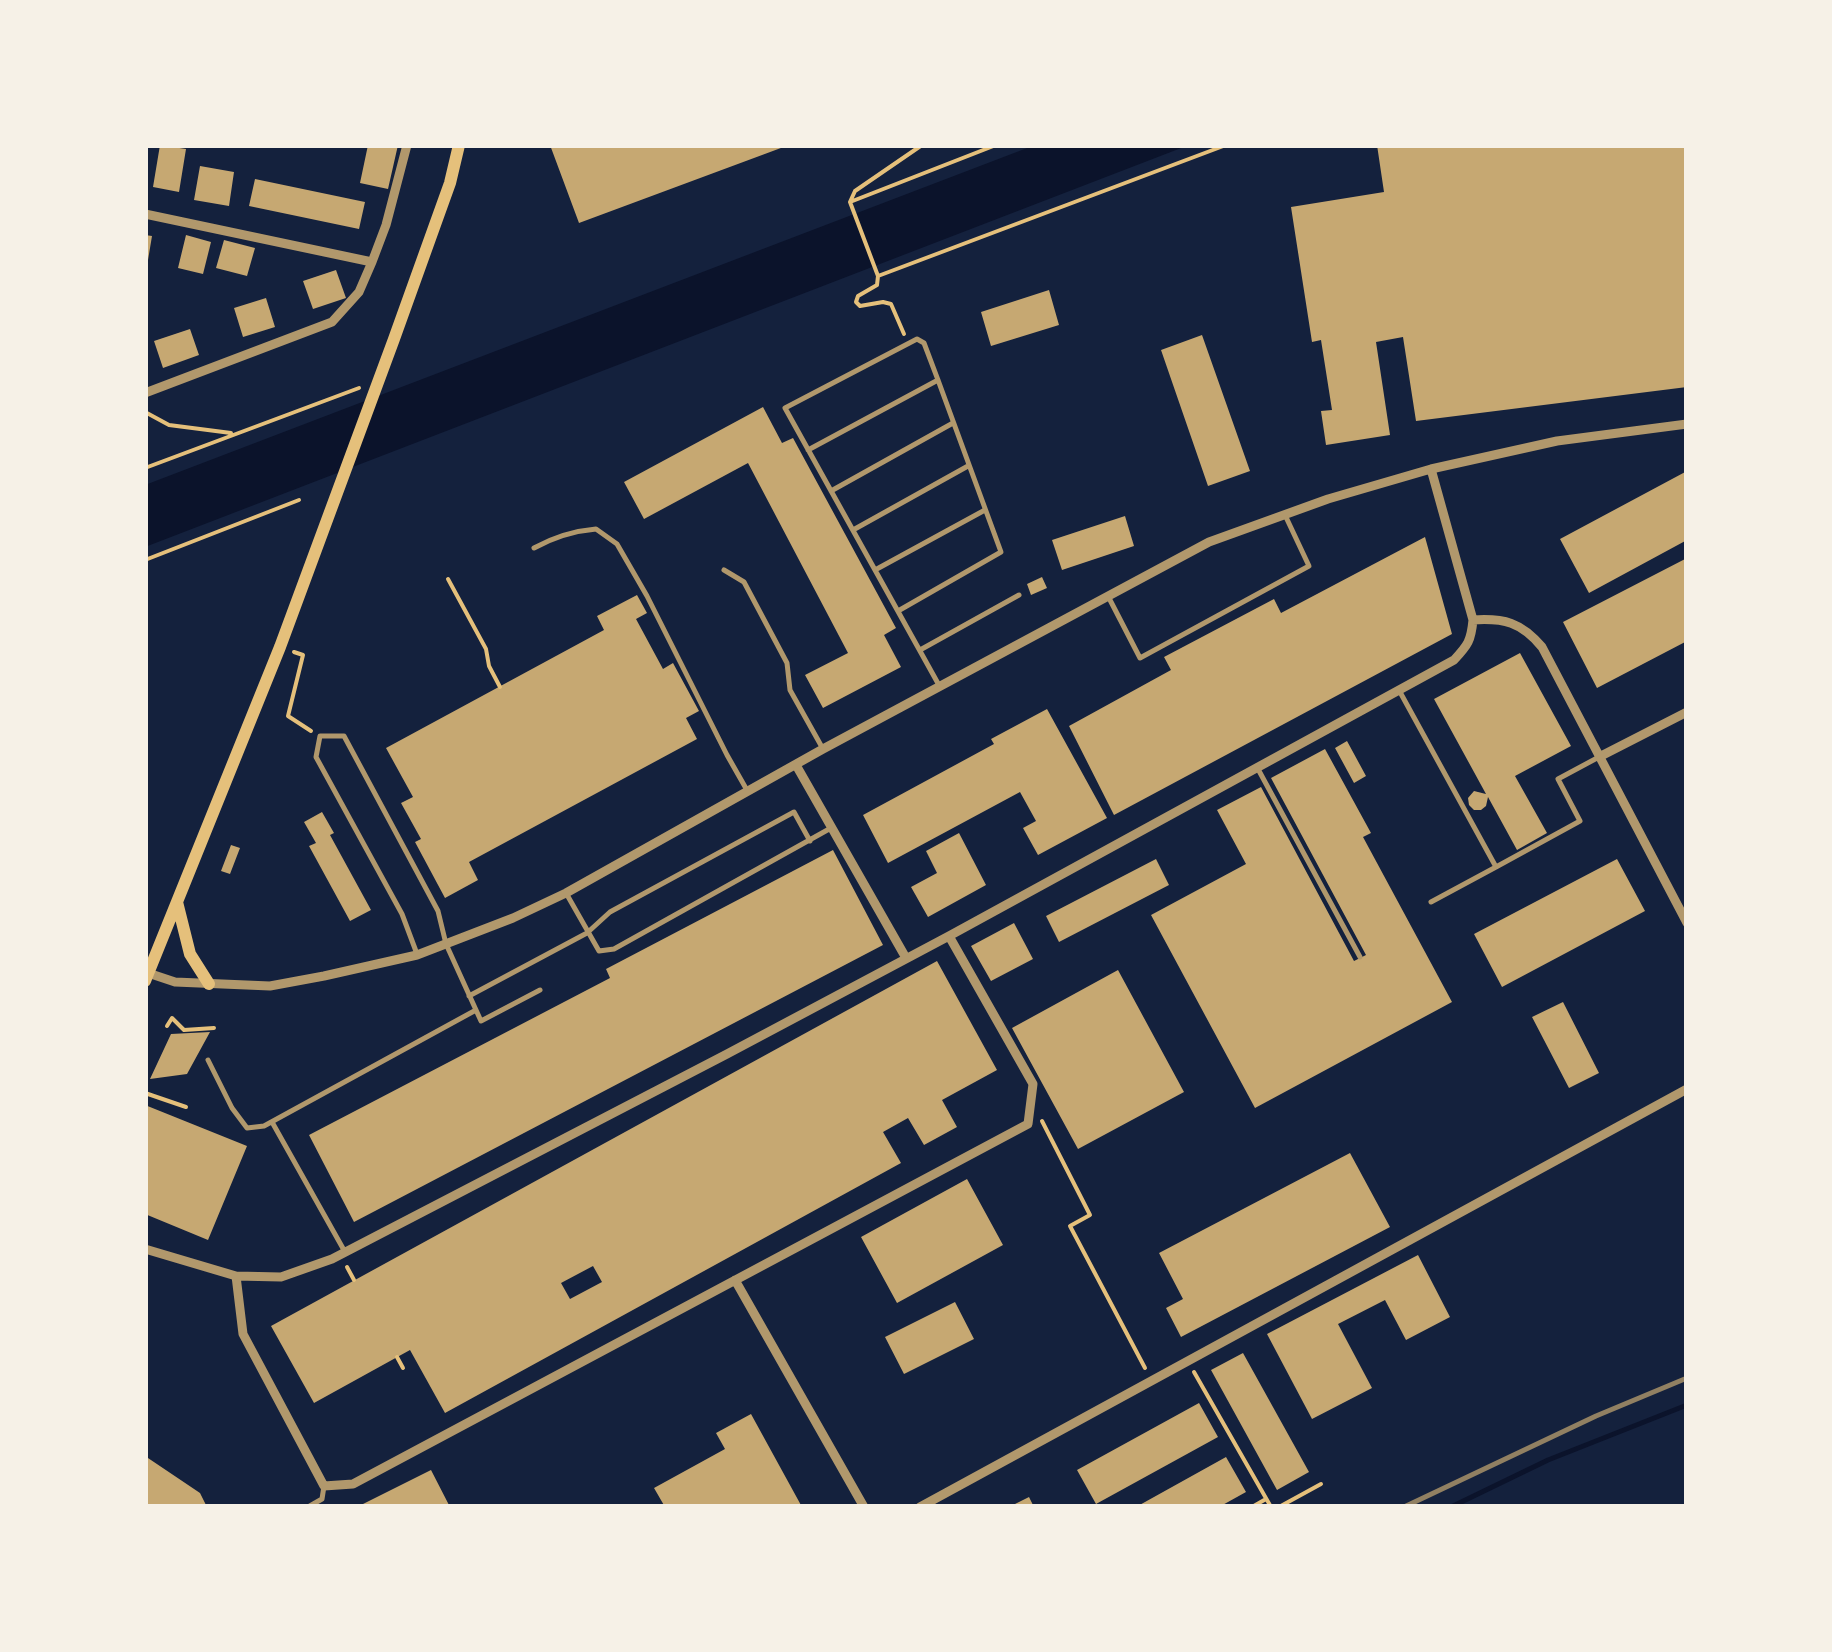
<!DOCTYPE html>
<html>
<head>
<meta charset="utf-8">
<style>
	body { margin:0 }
	#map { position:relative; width:1832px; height:1652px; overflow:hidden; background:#14213d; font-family:"Alegreya Sans",sans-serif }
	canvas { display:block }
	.frame { position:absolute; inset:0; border:148px solid #f6f1e7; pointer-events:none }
</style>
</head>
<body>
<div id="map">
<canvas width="1832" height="1652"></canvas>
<div class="frame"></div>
</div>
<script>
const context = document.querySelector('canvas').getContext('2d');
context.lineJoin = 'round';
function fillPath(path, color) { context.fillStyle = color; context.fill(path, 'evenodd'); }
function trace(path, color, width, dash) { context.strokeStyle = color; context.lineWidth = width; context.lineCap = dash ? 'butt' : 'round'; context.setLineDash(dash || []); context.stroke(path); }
fillPath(new Path2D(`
	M1035,145H1189L145,547V485Z`), '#0b132b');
trace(new Path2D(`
	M1451,1507L1548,1460L1687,1405`), '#0b132b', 5);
fillPath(new Path2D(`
	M160,145L186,149L179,192L153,187Z
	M368,145H398L388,189L360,183Z
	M550,145H789L579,223Z
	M1377,145H1687V387L1416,421L1403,337L1376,342L1390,435L1326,445L1321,411L1332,410L1321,340L1312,342L1291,207L1384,192Z
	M200,166L234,172L229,206L194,200Z
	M255,179L365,202L359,229L249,206Z
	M145,235L152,236L147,266L145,265Z
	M186,235L211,242L203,274L178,268Z
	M224,240L255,248L247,276L216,268Z
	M336,270L346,298L313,309L303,281Z
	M1049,290L1059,325L991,346L981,312Z
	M266,298L275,327L243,337L234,308Z
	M190,329L199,355L163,368L154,341Z
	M1202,335L1250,471L1208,486L1161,350Z
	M763,407L782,443L793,438L896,628L884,635L901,667L823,708L805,675L848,653L748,463L644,519L624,482Z
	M1687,471V540L1589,593L1560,539Z
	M1125,516L1134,546L1062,570L1052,540Z
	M1425,537L1452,634L1114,815L1069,726L1171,670L1164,657L1274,599L1281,613Z
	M1687,558V641L1597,688L1563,622Z
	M1042,577L1047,588L1031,595L1027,584Z
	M637,595L647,613L636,619L663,669L673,663L699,711L686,718L697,739L469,862L478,880L445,898L415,842L421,839L401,803L413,797L386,748L604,630L597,616Z
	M1520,653L1571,746L1515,776L1547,833L1517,850L1488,797L1486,806L1481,810H1474L1469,805L1468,798L1474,791L1486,794L1434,699Z
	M1047,709L1107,818L1038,855L1023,828L1036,821L1020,792L888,863L863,815L994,744L991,739Z
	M1347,741L1366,776L1354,783L1335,748Z
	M1325,749L1371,833L1363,837L1452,1002L1255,1108L1151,915L1246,864L1217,810L1261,787L1354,961L1366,955L1271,778Z
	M322,812L334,833L330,835L371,910L350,921L309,846L316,843L304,822Z
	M959,833L986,885L928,917L911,887L937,873L926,851Z
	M231,845L240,848L230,874L221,871Z
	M833,850L883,945L354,1222L309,1135L610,978L606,969Z
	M1156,859L1169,885L1059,942L1046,916Z
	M1617,859L1645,911L1502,987L1474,934Z
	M1014,923L1033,959L991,981L971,946Z
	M937,961L997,1070L942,1100L957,1127L924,1145L908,1118L883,1132L901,1163L445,1413L410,1350L314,1403L271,1326ZM593,1266L602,1282L570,1299L561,1283Z
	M1118,970L1184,1092L1078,1149L1012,1028Z
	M1563,1002L1599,1073L1569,1088L1532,1017Z
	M210,1032L187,1074L150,1079L171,1034Z
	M145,1105L247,1146L208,1240L145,1214Z
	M1350,1153L1390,1227L1181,1337L1166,1308L1183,1299L1159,1253Z
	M967,1179L1003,1245L897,1303L861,1237Z
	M1418,1255L1450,1317L1406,1340L1385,1300L1338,1324L1372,1388L1312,1419L1267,1334Z
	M955,1302L974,1339L904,1374L885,1337Z
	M1243,1353L1309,1472L1277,1490L1211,1370Z
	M1199,1403L1218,1437L1096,1504L1077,1470Z
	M751,1414L802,1507H665L654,1488L725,1449L716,1433Z
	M145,1456L200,1493L207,1507H145Z
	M1226,1457L1246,1492L1219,1507H1136Z
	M431,1470L450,1507H357Z
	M1029,1497L1034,1507H1009Z`), '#c6a872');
trace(new Path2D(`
	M850,202L996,145
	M850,202L855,191L922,145
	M850,202L878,276
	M904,334L891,304L883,302L860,306L856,302L858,296L877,285L878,276L1226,145
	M145,412L169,425L231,433
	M145,468L359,388
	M145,560L299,500
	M448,579L486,649L489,666L500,687
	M294,652L303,655L288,716L311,731
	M167,1026L172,1018L184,1030L214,1028
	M145,1093L186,1107
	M1042,1121L1090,1215L1070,1226L1145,1368
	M347,1267L354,1280
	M397,1357L403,1368
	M1194,1372L1271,1507
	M1252,1507L1266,1499
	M1279,1507L1321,1484`), '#e5c07b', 4);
trace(new Path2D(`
	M808,450L938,380
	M831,491L953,423
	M853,530L968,466
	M534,548C554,537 573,531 596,529L617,544L647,596L727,755L748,792
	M724,570L744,582L787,663L790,690L823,749
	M875,570L985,510
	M1109,598L1140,658L1309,566L1285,515
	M898,611L1001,552L938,380L924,343L917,339L785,408C837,501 889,594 940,687
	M920,650L1019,595
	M1400,692L1496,867L1431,902
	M1258,769L1360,957
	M1496,867L1580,821L1558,779L1599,757
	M566,893L599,951L614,949L831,828
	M417,954L402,914L316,757L320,736H344L438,911L446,944L481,1021L540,990
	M469,996L587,933L610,912L794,812L810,841
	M208,1060L232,1108L247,1128L264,1126L476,1010
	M272,1122L345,1252
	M308,1507L322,1499L324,1486`), '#b1986c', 5);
trace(new Path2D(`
	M145,214L372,262
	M145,393L332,322L359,292L372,262L386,225L407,145
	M1473,620C1504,618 1521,622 1542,647L1687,923
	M1599,757L1687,712
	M796,765L906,958
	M145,972L175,982L270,986L324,976L417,955L513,918L566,893L823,749L1209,542L1328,499L1431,469L1557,441L1687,424
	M145,1249L236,1276L281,1277L332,1259L727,1054L949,936L1454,660C1468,645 1471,641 1473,620L1431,469
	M236,1276L243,1334L324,1486L353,1484L1028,1124L1033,1084L949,936
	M735,1280L864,1507
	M920,1507L1687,1089`), '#b1986c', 9);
trace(new Path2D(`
	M177,902L190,954L209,984
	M145,981L280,647L394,339L450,183L459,145`), '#e5c07b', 12);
trace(new Path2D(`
	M1404,1507L1596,1416L1687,1378`), '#918062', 5);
</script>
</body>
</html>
